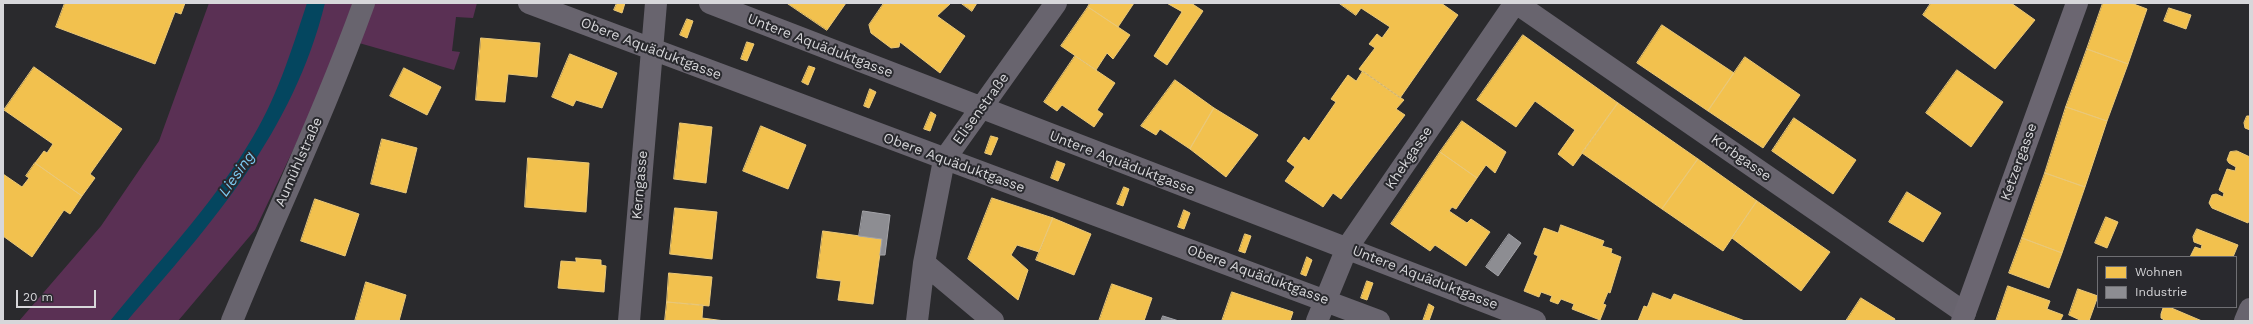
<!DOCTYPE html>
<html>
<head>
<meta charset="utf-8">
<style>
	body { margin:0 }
	#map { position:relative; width:2253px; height:324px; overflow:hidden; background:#2a2a2d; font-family:"Work Sans",sans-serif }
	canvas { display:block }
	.frame { position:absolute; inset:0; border:4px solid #d7d7da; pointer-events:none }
	.legend { position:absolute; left:2097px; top:256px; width:140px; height:52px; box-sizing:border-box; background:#29292e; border:1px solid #6f6f73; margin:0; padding:5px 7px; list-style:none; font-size:12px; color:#d7d7da }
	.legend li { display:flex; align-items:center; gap:8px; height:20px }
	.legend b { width:20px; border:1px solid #6f6f73 }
	.scale { position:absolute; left:16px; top:290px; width:80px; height:18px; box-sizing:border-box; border:2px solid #d7d7da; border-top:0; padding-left:5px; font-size:12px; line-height:14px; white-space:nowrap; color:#d7d7da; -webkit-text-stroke:3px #29292e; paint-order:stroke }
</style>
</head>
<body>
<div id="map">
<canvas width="2253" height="324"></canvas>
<div class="frame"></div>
<ul class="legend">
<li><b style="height:11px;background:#f2c14e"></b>Wohnen</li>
<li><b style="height:11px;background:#8d8d92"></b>Industrie</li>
</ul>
<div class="scale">20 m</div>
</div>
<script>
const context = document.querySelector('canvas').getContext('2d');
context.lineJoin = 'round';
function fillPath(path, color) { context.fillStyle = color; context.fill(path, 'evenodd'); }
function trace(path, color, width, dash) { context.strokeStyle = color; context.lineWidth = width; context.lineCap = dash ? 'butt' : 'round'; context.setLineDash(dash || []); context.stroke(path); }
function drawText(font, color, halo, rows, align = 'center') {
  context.font = font + ' "Work Sans",sans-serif'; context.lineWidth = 4; context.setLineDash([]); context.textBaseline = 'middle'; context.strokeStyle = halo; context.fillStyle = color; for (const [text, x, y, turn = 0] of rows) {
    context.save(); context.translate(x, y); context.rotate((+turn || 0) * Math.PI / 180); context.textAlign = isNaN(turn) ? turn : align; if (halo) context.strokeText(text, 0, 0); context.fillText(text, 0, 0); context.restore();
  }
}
fillPath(new Path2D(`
	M209,3H363L255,230L178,321H19L101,226L159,141Z
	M373,3H477L473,18L456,17L452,51L460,52L454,70L359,43Z`), '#5a3054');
fillPath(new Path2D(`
	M307,3H325C293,133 212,223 127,321H110C157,263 209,209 248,145C276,101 291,52 307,3Z`), '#04465f');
const homes = new Path2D(`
	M65,3H185L181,14L175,12L155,64L56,27Z
	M617,3H625L622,13L614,10Z
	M787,3H846L827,30Z
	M884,3H951L937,16L965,36L940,73L900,42L899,47L891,48L871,33L869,25Z
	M961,3H977L972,11Z
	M1090,3H1134L1118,27L1088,7Z
	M1167,3H1191L1203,11L1167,65L1154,56L1182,12Z
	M1339,3H1441L1458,15L1400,98L1359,69L1375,48L1369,44L1377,34L1382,38L1390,27L1361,8L1356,15Z
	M1931,3H2011L2035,20L1995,69L1923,15Z
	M2103,3H2131L2147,9L2128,64L2087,49Z
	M1088,7L1130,35L1113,59L1107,53L1096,70L1061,46Z
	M2169,8L2191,15L2186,29L2164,21Z
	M687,19L693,21L687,38L680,35Z
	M1662,25L1734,73L1708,111L1637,63Z
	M1523,35L1618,103L1573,166L1558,154L1575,130L1535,101L1516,127L1477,100Z
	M481,38L540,43L537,77L508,74L505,102L476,100Z
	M747,42L754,44L747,61L741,59Z
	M2087,49L2128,64L2107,121L2066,107Z
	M570,54L617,73L602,108L576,100L573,106L552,97Z
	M1075,56L1115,83L1097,110L1103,114L1094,127L1062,105L1057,111L1044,102Z
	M1745,57L1800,95L1763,148L1708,111Z
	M809,66L815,68L808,85L802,82Z
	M34,67L122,129L90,174L95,178L82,196L35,163L44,151L47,153L53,144L4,110Z
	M404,68L441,87L427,115L390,96Z
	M1957,70L2003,102L1971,147L1926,113Z
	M1363,71L1404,100L1396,109L1405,115L1341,199L1333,193L1323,207L1285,181L1295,167L1287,161L1304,137L1309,141L1336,102L1331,99L1348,75L1356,81Z
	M1175,80L1214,108L1190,149L1160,129L1156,135L1141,126Z
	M870,89L876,92L869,108L864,106Z
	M1618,103L1698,159L1662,209L1582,153Z
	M2066,107L2107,121L2085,187L2045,173Z
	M1214,108L1258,135L1226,177L1190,149Z
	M931,112L936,115L930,131L924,129Z
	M2247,116H2250V130L2245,128L2244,123Z
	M1794,118L1856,160L1833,194L1772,151Z
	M1462,121L1506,152L1495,173L1486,165L1477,178L1440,152Z
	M680,123L712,127L706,183L674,179Z
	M761,126L806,145L788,189L743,171Z
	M991,136L998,138L991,155L985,153Z
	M382,139L417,148L406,193L371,184Z
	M2237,151L2250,157V218L2248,223L2212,208L2209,203L2212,195L2216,194L2223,197L2224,193L2219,190L2227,169L2235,171L2236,167L2229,163L2227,160L2230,152Z
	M1440,152L1477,178L1456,209L1452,207L1449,211L1467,223L1471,219L1490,232L1466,266L1435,245L1430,251L1391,224Z
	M528,158L589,163L586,212L525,207Z
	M1698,159L1757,201L1723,251L1662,209Z
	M1057,161L1065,164L1058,181L1051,178Z
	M35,163L82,196L70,214L64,210L32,257L3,236V174L22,187L29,178L26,176Z
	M2045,173L2085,187L2062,253L2022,238Z
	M1124,187L1129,189L1123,206L1117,204Z
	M1907,192L1941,213L1923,242L1889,222Z
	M992,198L1053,218L1039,252L1017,245L1011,255L1028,270L1018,300L968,259Z
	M315,199L359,214L345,256L301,241Z
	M1757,201L1830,252L1801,291L1732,238Z
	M675,208L717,212L712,259L670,254Z
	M1184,210L1190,213L1184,229L1178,227Z
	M2106,217L2118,222L2107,248L2095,243Z
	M1053,218L1091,234L1074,275L1036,260Z
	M1561,225L1604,241L1602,246L1612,249L1611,253L1621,257L1610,293L1608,292L1603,304L1606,305L1600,320L1572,309L1574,304L1561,299L1558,304L1550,301L1552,296L1541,292L1539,297L1524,291L1538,256L1534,254L1544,228L1558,233Z
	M2197,229L2238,245L2233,257H2190L2195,247L2201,249L2202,245L2194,242L2193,237Z
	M823,231L882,239L873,304L838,300L841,281L817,278Z
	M1245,234L1251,236L1245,253L1239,251Z
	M2022,238L2062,253L2049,288L2009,273Z
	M1307,257L1312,260L1306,276L1301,274Z
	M576,258L601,260V265L606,266L604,292L558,288L561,261L576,262Z
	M669,273L712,277L709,306L667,302Z
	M1367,281L1373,283L1367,300L1361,298Z
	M366,282L406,295L399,321H355Z
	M1112,284L1152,298L1144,321H1099Z
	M2008,286L2050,301L2047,309L2063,315L2060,321H1996Z
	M2078,289L2098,296L2089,321H2082L2069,315Z
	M1232,292L1293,312L1290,321H1222Z
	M1653,293L1671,300L1674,294L1745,321H1638L1644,306L1647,307Z
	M1861,298L1895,319L1894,321H1846Z
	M667,302L703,305L702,318L725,321H665Z
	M1429,304L1434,307L1429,321H1423Z
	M2169,307L2202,321H2166L2161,318V314L2163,308Z`);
fillPath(homes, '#f2c14e');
trace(homes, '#eac878', 1);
const industry = new Path2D(`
	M863,211L890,215L885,255H880L882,239L859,236Z
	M1509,234L1521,243L1498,276L1486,267Z
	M1163,316L1179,321H1161Z`);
fillPath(industry, '#8d8d92');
trace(industry, '#a3a3a8', 1);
trace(new Path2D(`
	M529,3L1379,321
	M710,3L1535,321
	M1516,3L1965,313
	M924,263L993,321
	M232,321C275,215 325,111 364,3
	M629,321L656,3
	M917,321L924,263L944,160L1056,3
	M1317,321L1347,248L1515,3
	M2245,321L2250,309`), '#68646e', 22);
trace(new Path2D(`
	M1962,321L2077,3`), '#6b6671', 22);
drawText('14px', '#d7d7da', '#29292e', [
	["Untere Aquäduktgasse",820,46,21],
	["Obere Aquäduktgasse",651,49,21],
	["Elisenstraße",981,109,-54],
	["Khekgasse",1409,158,-56],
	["Korbgasse",1741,158,35],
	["Aumühlstraße",299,162,-66],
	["Ketzergasse",2019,162,-70],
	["Obere Aquäduktgasse",954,163,20],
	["Untere Aquäduktgasse",1122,163,21],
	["Kerngasse",640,185,-85],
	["Obere Aquäduktgasse",1258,275,20],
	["Untere Aquäduktgasse",1425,278,21]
]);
drawText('italic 15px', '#7bcaf1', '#29292e', [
	["Liesing",237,174,-55]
]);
</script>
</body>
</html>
